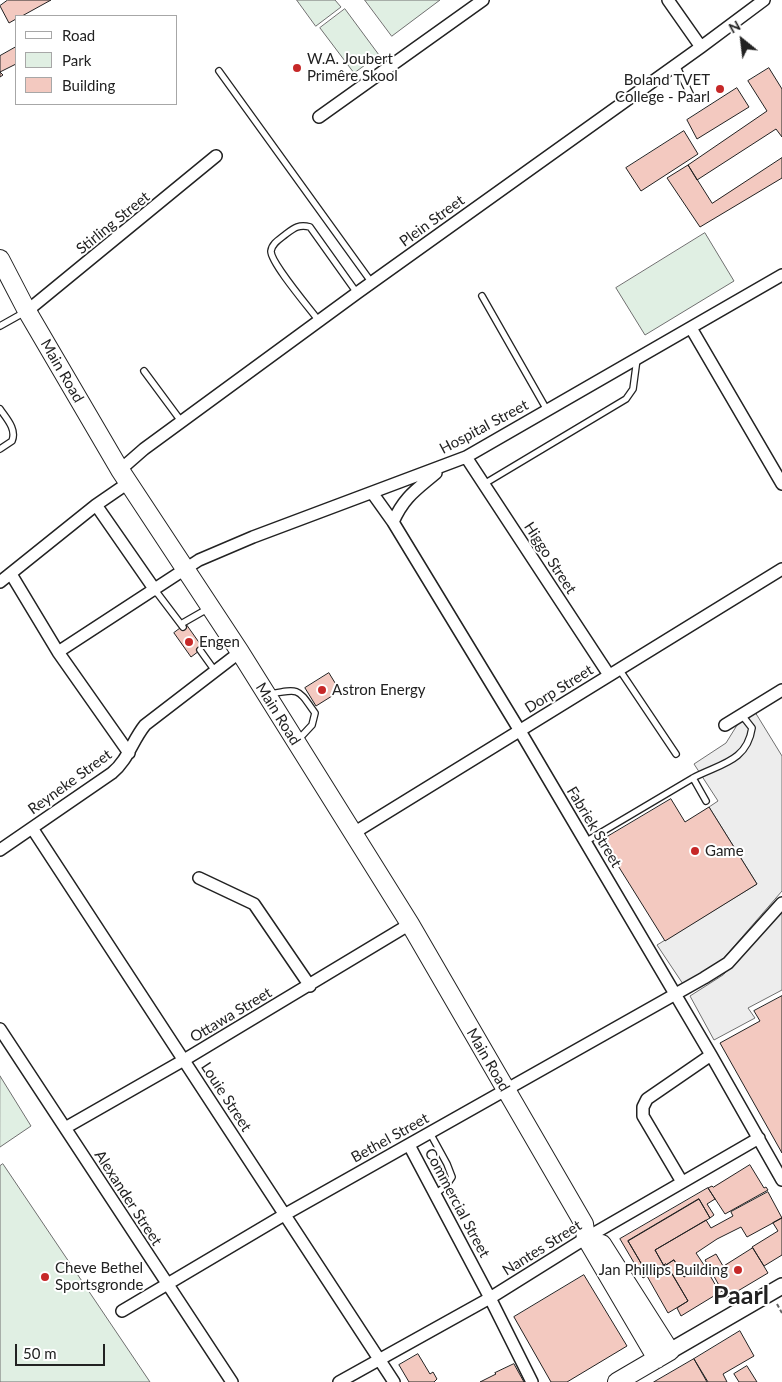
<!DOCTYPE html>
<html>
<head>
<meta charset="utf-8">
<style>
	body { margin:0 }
	#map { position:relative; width:782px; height:1382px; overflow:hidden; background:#fff; font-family:Lato,sans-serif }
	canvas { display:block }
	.legend { position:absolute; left:15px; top:15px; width:162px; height:90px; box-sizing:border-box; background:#fff; border:1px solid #a7a7a7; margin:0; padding:6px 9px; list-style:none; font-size:15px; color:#222 }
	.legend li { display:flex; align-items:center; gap:10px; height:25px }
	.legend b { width:25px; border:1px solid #a7a7a7 }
	.north { position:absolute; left:717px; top:15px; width:50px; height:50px; -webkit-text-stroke:4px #fff; paint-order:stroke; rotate:331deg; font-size:14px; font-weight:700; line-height:20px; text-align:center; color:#222 }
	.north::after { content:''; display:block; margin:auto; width:18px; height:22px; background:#222; clip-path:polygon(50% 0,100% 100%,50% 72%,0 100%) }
	.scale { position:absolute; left:15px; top:1344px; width:90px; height:22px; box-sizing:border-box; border:2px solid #222; border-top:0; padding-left:6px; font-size:15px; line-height:18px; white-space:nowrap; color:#222; -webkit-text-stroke:4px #fff; paint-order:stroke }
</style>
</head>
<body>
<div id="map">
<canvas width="782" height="1382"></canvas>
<ul class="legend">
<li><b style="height:6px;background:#fff"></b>Road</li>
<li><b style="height:14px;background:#e0efe3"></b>Park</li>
<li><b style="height:14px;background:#f3c9c0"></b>Building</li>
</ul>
<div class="north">N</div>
<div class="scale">50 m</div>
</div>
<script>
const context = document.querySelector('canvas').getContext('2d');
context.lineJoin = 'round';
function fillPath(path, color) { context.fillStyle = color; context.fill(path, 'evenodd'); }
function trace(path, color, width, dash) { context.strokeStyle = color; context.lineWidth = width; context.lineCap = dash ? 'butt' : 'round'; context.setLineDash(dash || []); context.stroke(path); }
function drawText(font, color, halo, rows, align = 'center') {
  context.font = font + ' Lato,sans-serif'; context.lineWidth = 4; context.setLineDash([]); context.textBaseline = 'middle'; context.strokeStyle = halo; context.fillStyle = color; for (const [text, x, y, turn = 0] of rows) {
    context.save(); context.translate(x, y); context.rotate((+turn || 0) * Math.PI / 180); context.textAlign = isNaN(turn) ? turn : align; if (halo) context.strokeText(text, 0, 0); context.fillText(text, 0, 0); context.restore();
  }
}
const green = new Path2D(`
	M297,0H335L341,7L316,26Z
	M365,0H440L392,36Z
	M345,9L379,55L354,73L320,28Z
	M705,233L734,281L645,335L616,288Z
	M0,1076L31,1126L0,1147Z
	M3,1164L150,1382H0V1166Z`);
fillPath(green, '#e0efe3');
trace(green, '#6f6f6f', 1);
const parking = new Path2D(`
	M755,712L782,756V891L723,959L683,984L657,945L757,884L709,807L718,801L694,764L726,743L739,722Z
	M782,911V990L748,1008L755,1018L714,1040L690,996L723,975Z`);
fillPath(parking, '#ededed');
trace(parking, '#6f6f6f', 1);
const building = new Path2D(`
	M8,0H51L22,16H16V19L9,23L0,6Z
	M16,47V64L0,72L3,75L0,77V56Z
	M769,68L782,89V137L776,129L697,180L688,165L767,111L748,81Z
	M737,88L749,107L697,139L687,120Z
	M684,131L698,154L641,191L626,168Z
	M782,158V178L700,227L667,178L688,165L712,203Z
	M186,624L203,648L191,657L174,633Z
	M329,673L340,691L316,706L305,688Z
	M671,799L685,822L709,807L757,884L665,941L602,840Z
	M782,996V1153L720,1043L760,1021L754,1011Z
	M750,1165L764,1188L766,1187L768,1190L725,1214L708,1188L712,1186L713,1187Z
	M708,1188L715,1199L707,1204L714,1215L710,1218L699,1199L628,1241L648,1275L643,1278L620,1239Z
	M768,1192L782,1218L747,1237L741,1227L717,1239L696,1253L704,1265L684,1277L674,1260L664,1266L655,1250L706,1220L711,1228L733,1216L731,1212Z
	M699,1199L710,1218L655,1250L664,1266L648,1275L628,1241Z
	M782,1218V1255L764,1266L752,1247L778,1231L773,1223Z
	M753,1248L768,1273L726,1298L705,1260L716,1254L723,1266Z
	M674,1260L684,1277L704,1265L716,1286L718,1285L722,1291L681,1316L677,1308L688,1301L667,1265Z
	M666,1264L688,1301L668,1313L647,1276Z
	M584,1275L627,1346L567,1382H551L514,1317Z
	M740,1331L754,1356L723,1374L727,1382H708L694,1359Z
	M418,1354L430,1374L433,1372L437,1379L434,1382H409L399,1365Z
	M694,1359L707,1382H654Z
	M514,1364L524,1382H480L496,1374L495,1373Z
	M747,1366L757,1382H739L734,1374Z`);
fillPath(building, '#f3c9c0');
trace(building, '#222', 1);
const service = new Path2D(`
	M676,65L691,96
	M219,71L372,283
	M482,296L547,410
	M319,321C310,309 270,262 271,251C272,243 280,239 286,234C294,228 299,224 310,227L357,293
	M0,326L25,312
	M144,371L181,421
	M0,409C6,418 17,429 12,441L0,449
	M484,484L626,399L633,389L637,359
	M155,590L183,627
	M181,624L209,608
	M200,650L215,671
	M619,669L676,754
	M271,694C300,688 298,689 315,713L312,725L298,740
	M693,778C719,764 747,762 752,728L741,714
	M585,842L693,778L706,801
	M430,1133L447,1164L452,1177L446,1186L435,1194`);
const minor = new Path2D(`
	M668,0L701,47
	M319,117L483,0
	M27,311L216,156
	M691,328L782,484
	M466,457L609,675
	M120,470L144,449L357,293L701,47L764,0
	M373,494L393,522L520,731L711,1055L782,1180
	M96,505L155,590
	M393,522C404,497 416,490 436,473
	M11,574L58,652L199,560L253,537L466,457L782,275
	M0,582L96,505L128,483
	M58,652L129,753
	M725,725L782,690
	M32,828L394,1382
	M352,834L782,569
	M0,850L112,773C128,760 132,741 145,725L240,652
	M199,878L254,904L310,986
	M0,1029L232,1382
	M65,1128L184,1060L410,924
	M409,1145L490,1298L532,1382
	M682,1182L643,1116V1107L647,1099L711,1055
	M122,1311L284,1215L704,978L728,963L782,903
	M339,1382L490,1298L586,1238L759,1138`);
const secondary = new Path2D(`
	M670,1351L782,1286`);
const primary = new Path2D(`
	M0,259L27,311L120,470L240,652L410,924L584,1224L586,1238L657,1359
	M602,1244L670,1351L617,1382`);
trace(service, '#222', 8);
trace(minor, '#222', 14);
trace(secondary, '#222', 18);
trace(primary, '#222', 20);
trace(new Path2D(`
	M777,1304L782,1313`), '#646464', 2, [4, 2.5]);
trace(service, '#fff', 5.5);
trace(minor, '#fff', 11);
trace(secondary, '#fff', 15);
trace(primary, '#fff', 18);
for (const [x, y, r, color] of [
	[297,68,5,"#c62828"],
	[720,89,5,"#c62828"],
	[189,642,5,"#c62828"],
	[322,690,5,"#c62828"],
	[695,851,5,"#c62828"],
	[738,1270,5,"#c62828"],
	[45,1277,5,"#c62828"]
]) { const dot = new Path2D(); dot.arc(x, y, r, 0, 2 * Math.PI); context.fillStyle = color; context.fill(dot); trace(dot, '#fff', 2); }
drawText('15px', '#222', '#fff', [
	["W.A. Joubert",307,59],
	["Primêre Skool",307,76],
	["Boland TVET",710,80,"right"],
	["College - Paarl",710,97,"right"],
	["Engen",199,642],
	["Astron Energy",332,690],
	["Game",705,851],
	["Cheve Bethel",55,1268],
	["Sportsgronde",55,1285],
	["Jan Phillips Building",728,1270,"right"]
], 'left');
drawText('15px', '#222', '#fff', [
	["Plein Street",432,221,-36],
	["Stirling Street",113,223,-39],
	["Main Road",62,371,60],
	["Hospital Street",484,427,-28],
	["Higgo Street",550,558,57],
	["Dorp Street",559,689,-32],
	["Main Road",278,714,58],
	["Reyneke Street",70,782,-36],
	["Fabriek Street",594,827,59],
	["Ottawa Street",231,1015,-31],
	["Main Road",488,1060,60],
	["Louie Street",226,1097,57],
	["Bethel Street",390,1138,-29],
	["Alexander Street",128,1198,57],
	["Commercial Street",457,1203,62],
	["Nantes Street",542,1248,-32]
]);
drawText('bold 25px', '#222', '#fff', [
	["Paarl",741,1296]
]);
</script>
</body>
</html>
